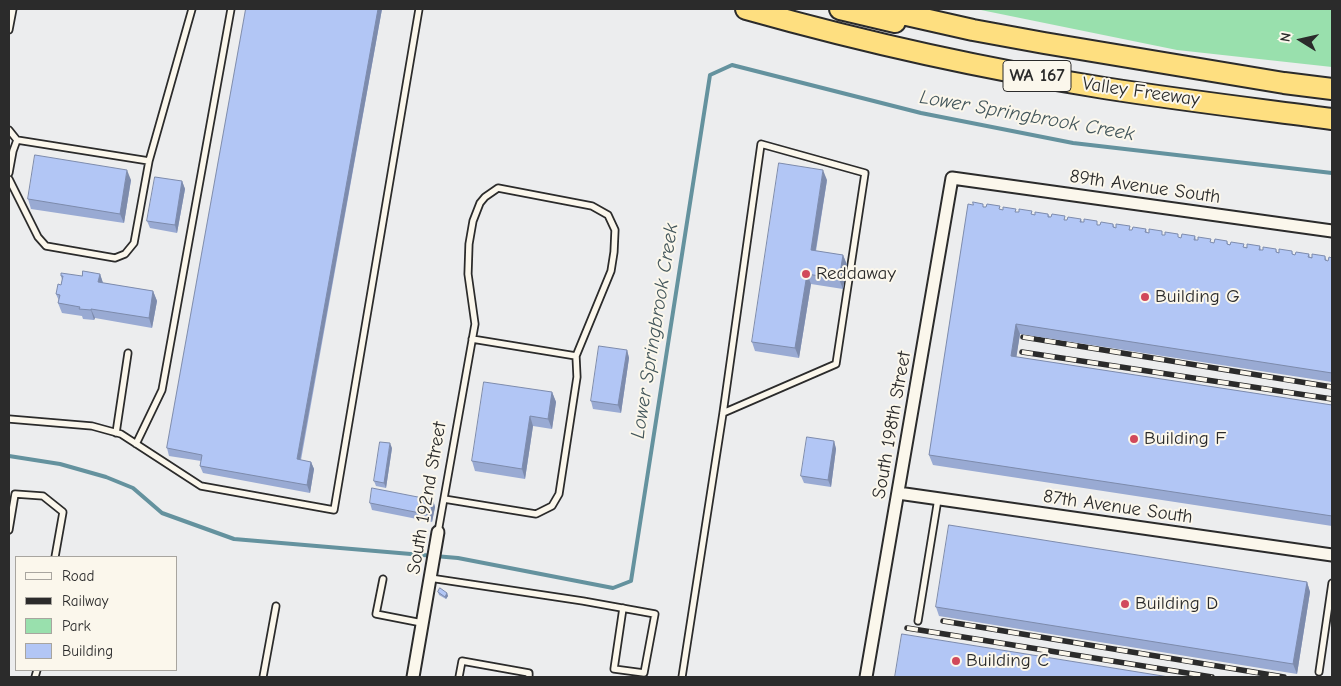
<!DOCTYPE html>
<html>
<head>
<meta charset="utf-8">
<style>
	body { margin:0 }
	#map { position:relative; width:1341px; height:686px; overflow:hidden; background:#ecedee; font-family:"Comic Neue",sans-serif }
	canvas { display:block }
	.frame { position:absolute; inset:0; border:10px solid #2b2b2b; pointer-events:none }
	.legend { position:absolute; left:15px; top:556px; width:162px; height:115px; box-sizing:border-box; background:#fbf7ec; border:1px solid #a8a59f; margin:0; padding:6px 9px; list-style:none; font-size:15px; color:#2b2b2b }
	.legend li { display:flex; align-items:center; gap:10px; height:25px }
	.legend b { width:25px; border:1px solid #a8a59f }
	.north { position:absolute; left:1276px; top:15px; width:50px; height:50px; -webkit-text-stroke:4px #fbf7ec; paint-order:stroke; rotate:280deg; font-size:14px; font-weight:700; line-height:20px; text-align:center; color:#2b2b2b }
	.north::after { content:''; display:block; margin:auto; width:18px; height:22px; background:#2b2b2b; clip-path:polygon(50% 0,100% 100%,50% 72%,0 100%) }
</style>
</head>
<body>
<div id="map">
<canvas width="1341" height="686"></canvas>
<div class="frame"></div>
<ul class="legend">
<li><b style="height:6px;background:#fbf7ec"></b>Road</li>
<li><b style="height:6px;background:#2b2b2b"></b>Railway</li>
<li><b style="height:14px;background:#99e0ad"></b>Park</li>
<li><b style="height:14px;background:#b2c6f5"></b>Building</li>
</ul>
<div class="north">N</div>
</div>
<script>
const context = document.querySelector('canvas').getContext('2d');
context.lineJoin = 'round';
function fillPath(path, color) { context.fillStyle = color; context.fill(path, 'evenodd'); }
function trace(path, color, width, dash) { context.strokeStyle = color; context.lineWidth = width; context.lineCap = dash ? 'butt' : 'round'; context.setLineDash(dash || []); context.stroke(path); }
function drawText(font, color, halo, rows, align = 'center') {
  context.font = font + ' "Comic Neue",sans-serif'; context.lineWidth = 4; context.setLineDash([]); context.textBaseline = 'middle'; context.strokeStyle = halo; context.fillStyle = color; for (const [text, x, y, turn = 0] of rows) {
    context.save(); context.translate(x, y); context.rotate((+turn || 0) * Math.PI / 180); context.textAlign = isNaN(turn) ? turn : align; if (halo) context.strokeText(text, 0, 0); context.fillText(text, 0, 0); context.restore();
  }
}
fillPath(new Path2D(`
	M976,9H1332V67L1177,50Z`), '#99e0ad');
trace(new Path2D(`
	M9,456L60,464L106,477L133,488L162,513L234,539L458,558L613,588L631,581L710,75L732,65L921,113L1073,143L1332,173`), '#64929e', 4);
const lane = new Path2D(`
	M9,30L13,9
	M9,130L17,140
	M149,161L192,9
	M9,173L13,151L17,140L149,161L134,243L125,254L115,258L46,246L38,237L9,179
	M9,419L92,426L121,434L201,486L334,510L419,9
	M116,433L128,353
	M136,444L162,390L231,9
	M444,499L536,514L552,506L559,494L577,377L576,356L472,339
	M9,530L15,494L43,496L63,512L55,557
	M438,532L475,324L468,274L469,244L473,221L480,203L485,197L498,188L592,206L608,215L615,230L614,252L611,271L576,356
	M430,578L583,601L655,614L644,673L614,669L623,608
	M383,579L376,614L422,623
	M918,621L938,499
	M1319,672L1332,583
	M35,677L37,670
	M263,677L276,606
	M459,677L462,661L529,673V677
	M682,677L723,413L761,144L865,173L836,364L723,413`);
const street = new Path2D(`
	M898,493L1332,555
	M413,677L438,532
	M866,677L952,178L1332,231`);
const highway = new Path2D(`
	M746,9C863,42 984,69 1104,88C1180,100 1256,109 1332,119
	M840,9L895,22
	M880,9L973,30L1044,43L1284,83L1332,89`);
trace(lane, '#2b2b2b', 9);
trace(street, '#2b2b2b', 15);
trace(highway, '#2b2b2b', 24);
trace(lane, '#fbf7ec', 5.5);
trace(street, '#fbf7ec', 11);
trace(highway, '#fedf80', 20);
const rail = new Path2D(`
	M1023,337L1332,387
	M1022,352L1332,399
	M943,621L1284,677
	M907,628L1212,677`);
trace(rail, '#2b2b2b', 5.5);
trace(rail, '#fbf7ec', 4, [11]);
fillPath(new Path2D(`
	M246,9H382L301,460L311,462L314,469L310,493L203,473L200,466L201,461L169,456L167,448Z
	M131,180L124,223L31,209L28,199Z
	M827,180L816,251L843,255L847,265L843,289L811,284L799,358L755,351L752,342Z
	M182,181L185,189L177,233L150,228L147,221Z
	M973,205L1033,215L1048,214L1050,217L1066,220L1081,219L1082,222L1098,225L1113,224L1115,228L1131,230L1146,229L1147,233L1180,238L1195,236L1196,240L1214,243L1227,241L1228,244L1245,247L1260,246L1261,250L1276,249L1277,252L1292,251L1293,255L1309,254L1310,257L1325,256L1327,261H1328L1332,258V382L1020,334L1016,357L1332,405V526L933,465L929,455Z
	M100,274L103,283L153,291L157,301L152,328L95,318L94,320L83,319L82,316L62,313L58,303L59,301L56,294L61,285L62,280L61,276H82Z
	M627,350L629,358L621,413L593,409L591,401Z
	M552,392L556,402L552,429L533,426L525,479L475,471L472,461Z
	M834,441L836,449L831,487L804,483L801,476Z
	M392,448L386,488L376,486L374,481Z
	M433,500L435,507L432,522L372,510L370,503Z
	M1307,582L1310,592L1297,674L939,616L936,607Z
	M438,592L447,593L448,596L446,599L439,595Z`), '#99aad3');
fillPath(new Path2D(`
	M378,9H382L299,466L297,459Z
	M127,170L131,180L124,223L120,214Z
	M823,170L827,180L814,260L811,250Z
	M182,181L185,189L177,233L175,225Z
	M843,255L847,265L843,289L839,279Z
	M100,274L103,283L98,282Z
	M807,274L811,284L799,358L795,348Z
	M153,291L157,301L152,328L149,318Z
	M91,309L95,318L94,320L91,310Z
	M1016,324L1020,334L1015,366L1011,356Z
	M627,350L629,358L621,413L618,405Z
	M552,392L556,402L552,429L548,419Z
	M530,416L533,426L525,479L522,469Z
	M834,441L836,449L831,487L828,480Z
	M390,443L392,448L386,488L384,483Z
	M311,462L314,469L310,493L307,485Z
	M433,500L435,507L432,522L430,515Z
	M1307,582L1310,592L1297,674L1293,664Z
	M447,593L448,596L446,599L445,597Z`), '#7d8bac');
const building = new Path2D(`
	M246,9H378L297,459L311,462L307,485L200,466L202,455L167,448Z
	M35,155L127,170L120,214L28,199Z
	M779,163L823,170L811,250L843,255L839,279L807,274L795,348L752,342Z
	M155,177L182,181L175,225L147,221Z
	M973,202L983,204V207H986L987,204L1000,206L999,209L1003,210V207L1016,209L1015,212H1019V209L1032,211L1031,214L1035,215V212L1048,214V217H1051L1052,214L1065,216L1064,220H1067L1068,217L1081,219L1080,222H1084V219L1097,221V225H1100L1101,222L1113,224V227L1116,228V224L1130,226L1129,230H1132L1133,227L1146,229L1145,232L1149,233V229L1162,231V235H1165V232L1178,234V237L1181,238L1182,234L1195,236L1194,240H1198V237L1211,239L1210,242L1214,243L1215,239L1227,241V244L1230,245L1231,242L1244,244L1243,247L1247,248V244L1260,246L1259,250H1263V247L1276,249V252L1279,253V249L1292,251V254L1295,255L1296,252L1309,254L1308,257L1312,258V254L1325,256V260L1328,261L1329,257L1332,258V373L1016,324L1011,356L1332,405V516L929,455L968,204L973,205Z
	M83,271L100,274L98,282L153,291L149,318L91,309V310L79,309L80,307L58,303L60,295L56,294L58,284L61,285L63,276H61V273L82,276Z
	M599,346L627,350L618,405L591,401Z
	M484,382L552,392L548,419L530,416L522,469L472,461Z
	M807,437L834,441L828,480L801,476Z
	M380,442L390,443L384,483L374,481Z
	M372,488L433,500L430,515L370,503Z
	M949,525L1307,582L1293,664L936,607Z
	M440,588L447,593L445,597L438,592Z
	M902,634L1169,677H895Z`);
fillPath(building, '#b2c6f5');
trace(building, '#7d8bac', 1);
for (const [x, y, r, color] of [
	[806,274,5,"#d1495b"],
	[1145,297,5,"#d1495b"],
	[1134,439,5,"#d1495b"],
	[1125,604,5,"#d1495b"],
	[956,661,5,"#d1495b"]
]) { const dot = new Path2D(); dot.arc(x, y, r, 0, 2 * Math.PI); context.fillStyle = color; context.fill(dot); trace(dot, '#fbf7ec', 2); }
for (const [x, y, w] of [
	[1037,76,68]
]) { const box = new Path2D(); box.roundRect(x - w / 2, y - 15.5, w, 31, 4); context.fillStyle = '#fbf7ec'; context.fill(box); trace(box, '#2b2b2b', 1); }
drawText('bold 18px', '#2b2b2b', null, [
	["WA 167",1037,76]
]);
drawText('19px', '#2b2b2b', '#fbf7ec', [
	["Valley Freeway",1141,92,8],
	["89th Avenue South",1145,187,8],
	["South 198th Street",892,425,-80],
	["South 192nd Street",427,498,-80],
	["87th Avenue South",1118,507,8]
]);
drawText('19px', '#2b2b2b', '#fbf7ec', [
	["Reddaway",816,274],
	["Building G",1155,297],
	["Building F",1144,439],
	["Building D",1135,604],
	["Building C",966,661]
], 'left');
drawText('italic 20px', '#43565b', '#fbf7ec', [
	["Lower Springbrook Creek",1027,116,10],
	["Lower Springbrook Creek",655,331,-81]
]);
</script>
</body>
</html>
